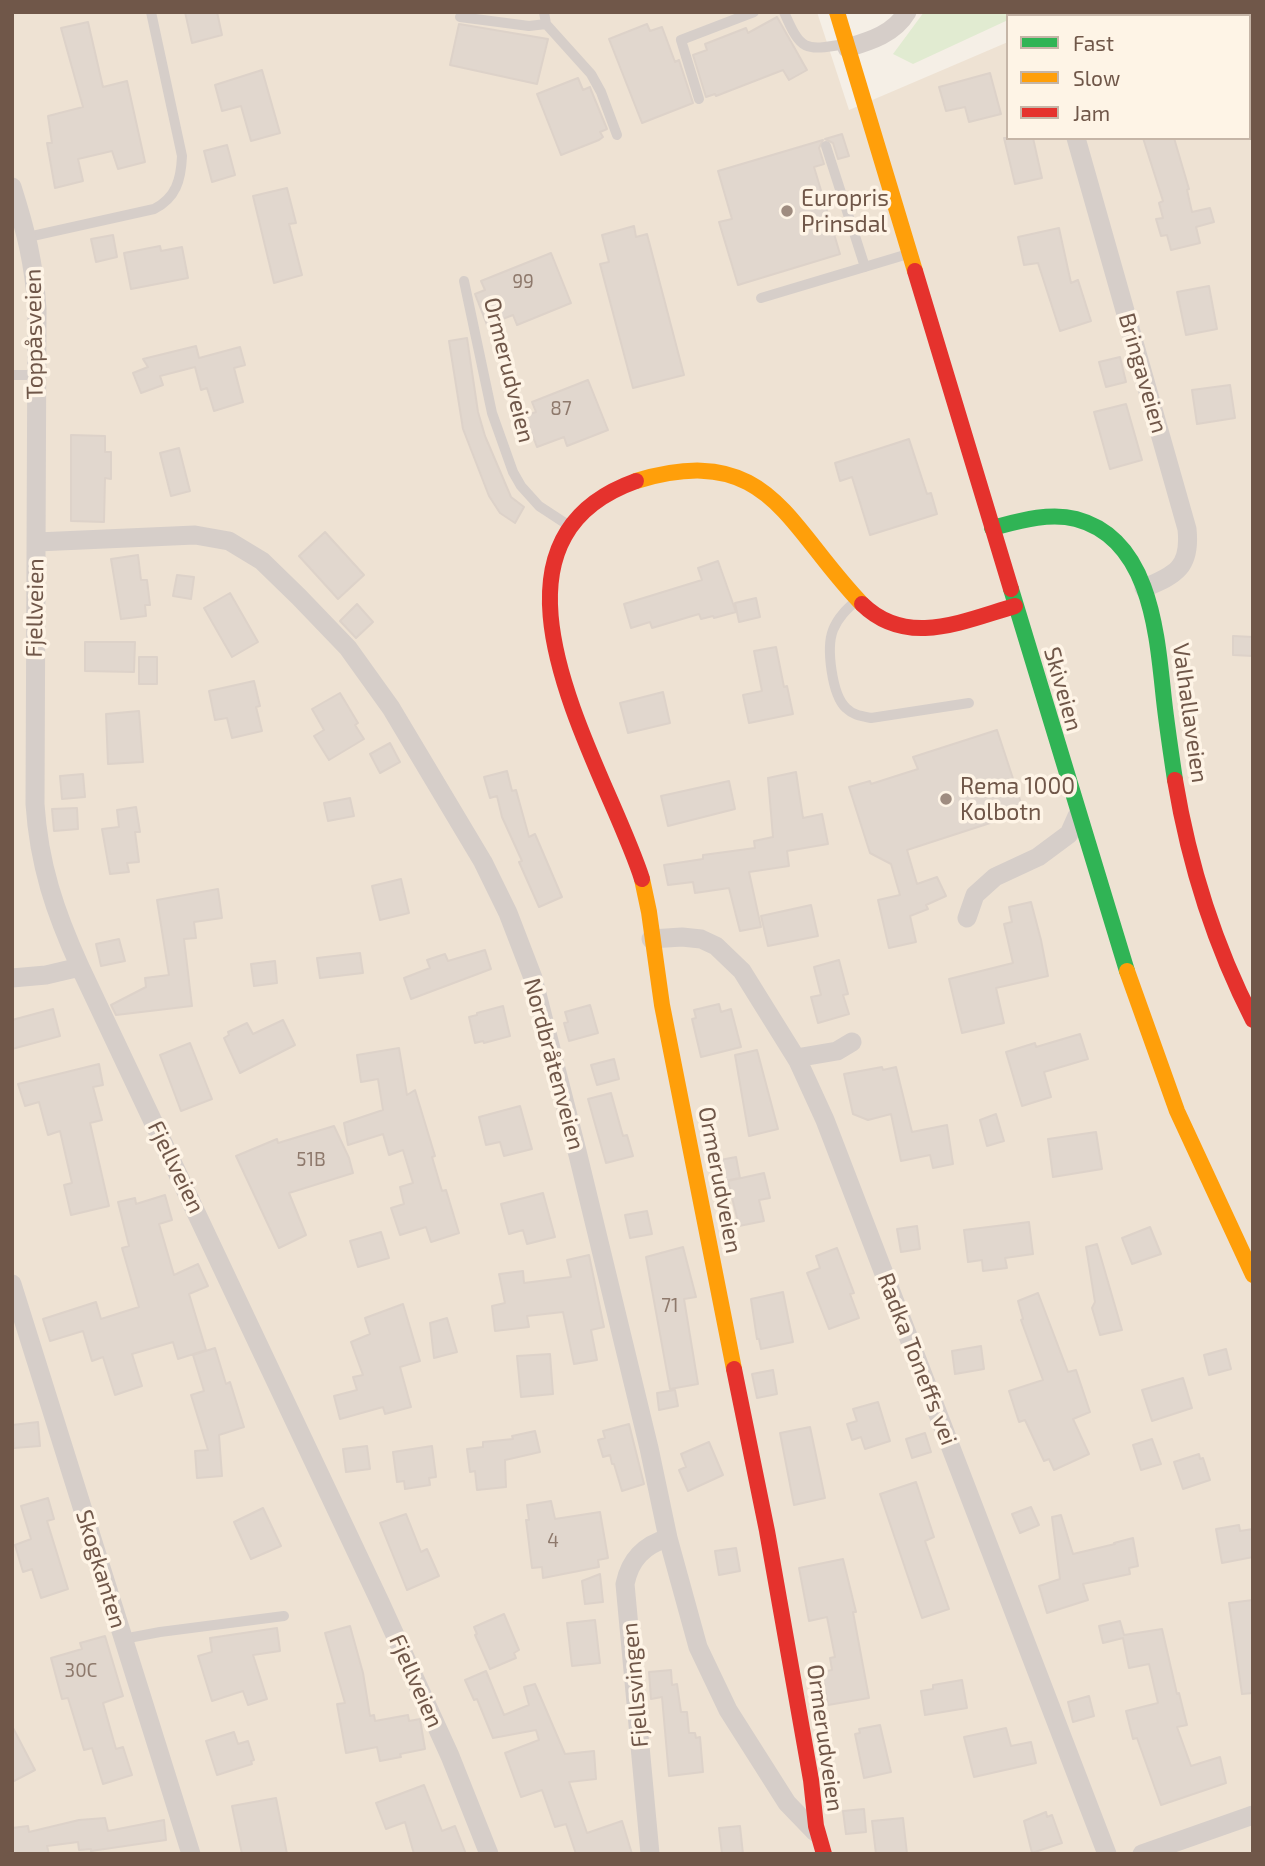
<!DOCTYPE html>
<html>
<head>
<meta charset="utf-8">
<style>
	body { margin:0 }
	#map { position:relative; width:1265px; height:1866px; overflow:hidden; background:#f5efe6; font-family:"Exo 2",sans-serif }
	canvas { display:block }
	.frame { position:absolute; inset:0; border:14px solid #705749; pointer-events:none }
	.legend { position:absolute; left:1006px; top:14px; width:245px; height:126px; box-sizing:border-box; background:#fef4e6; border:2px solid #c5b5a7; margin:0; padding:9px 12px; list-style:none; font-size:21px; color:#705749 }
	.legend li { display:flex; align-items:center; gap:14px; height:35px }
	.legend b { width:35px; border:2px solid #c5b5a7 }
</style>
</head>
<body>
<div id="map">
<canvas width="1265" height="1866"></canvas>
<div class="frame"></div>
<ul class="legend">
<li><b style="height:9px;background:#30b455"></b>Fast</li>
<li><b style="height:9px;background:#ff9f0a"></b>Slow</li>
<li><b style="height:9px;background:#e5322d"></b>Jam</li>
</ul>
</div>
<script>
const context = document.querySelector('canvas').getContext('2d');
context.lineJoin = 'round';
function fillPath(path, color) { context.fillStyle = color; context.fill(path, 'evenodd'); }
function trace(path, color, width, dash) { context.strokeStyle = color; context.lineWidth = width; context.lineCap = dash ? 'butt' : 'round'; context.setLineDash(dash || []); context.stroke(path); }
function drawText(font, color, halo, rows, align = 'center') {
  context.font = font + ' "Exo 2",sans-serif'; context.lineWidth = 7; context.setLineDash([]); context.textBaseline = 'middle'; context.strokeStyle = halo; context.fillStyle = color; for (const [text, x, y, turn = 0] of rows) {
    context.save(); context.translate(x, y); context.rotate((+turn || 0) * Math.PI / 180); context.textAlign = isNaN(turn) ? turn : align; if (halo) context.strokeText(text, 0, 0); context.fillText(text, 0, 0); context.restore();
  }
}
fillPath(new Path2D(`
	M12,12H817L849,110L1008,42V138H1249V16H1067L1075,12H1253V1854H12Z`), '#eee2d3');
fillPath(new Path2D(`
	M924,12H1024L1017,16H1008V20L913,64L893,54Z`), '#e1ebd1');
const building = new Path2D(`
	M185,12H217L222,35L192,43Z
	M777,17L807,70L789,80L783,70L716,96L715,94L706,97L693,55L707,50L705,44L746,28L748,33Z
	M88,22L103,87L127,81L145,162L118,169L112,151L78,159L83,181L55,188L47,143H52L48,116L83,107L61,28Z
	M459,24L548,39L537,84L450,65Z
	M647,24L650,31L662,27L675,62L679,60L693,103L642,123L609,39Z
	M262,70L280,133L251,141L241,106L222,111L215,85Z
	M990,73L1001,114L969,122L965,107L946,111L939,87Z
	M578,78L583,90L590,87L591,90L607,129L600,132L603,137L599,140L561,155L537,94Z
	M842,134L849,156L838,159L833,143L825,139Z
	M1004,138H1033L1042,178L1015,184Z
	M1143,138H1174L1189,189L1187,190L1192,212L1210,208L1214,222L1196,227L1200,243L1171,250L1167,235L1161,236L1156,219L1163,218L1159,203L1163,201Z
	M823,140L819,148L824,164L814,167L840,254L738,285L719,222L732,219L718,171Z
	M227,145L235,175L212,182L204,151Z
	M287,188L296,223L289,224L302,275L274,283L253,196Z
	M634,226L636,237L647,234L684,375L633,388L600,264L609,262L602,235Z
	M1059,228L1071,283L1078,280L1091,321L1060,331L1038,263L1024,265L1018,237Z
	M113,235L117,257L96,262L91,239Z
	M160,246L161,251L182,247L188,278L131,289L124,253Z
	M551,253L571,303L517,325L513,315L487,325L475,294L485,290L481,281Z
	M1209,286L1217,329L1186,335L1177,292Z
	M467,338L478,412L485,436L511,497L524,507L515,523L500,513L489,496L463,429L449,341Z
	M196,346L199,358L240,347L245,365L234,368L243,402L214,411L207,388L201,390L195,367L160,376L163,385L141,393L133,373L148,367L143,359Z
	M1120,357L1126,382L1106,387L1099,362Z
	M588,380L608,430L567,446L564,437L537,447L525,416L536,412L532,402Z
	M1230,385L1235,418L1197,424L1192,390Z
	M1126,404L1142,460L1110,469L1094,412Z
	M71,435L105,436V452H111V479L105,478L104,522L71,521Z
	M909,439L927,494L931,493L937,514L870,535L852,477L840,481L835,463Z
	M179,448L190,491L171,496L160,453Z
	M325,532L364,575L338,599L299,556Z
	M138,555L141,580H147L150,605H145L146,616L121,619L111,559Z
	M718,561L736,612L714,618L713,616L701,619L699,614L652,628L650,622L631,628L624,604L702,580L698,568Z
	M177,575L194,577L191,599L173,596Z
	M230,593L258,642L232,657L204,608Z
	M756,598L760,617L739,622L735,603Z
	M357,604L373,622L356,638L340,621Z
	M1233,636L1253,637V656L1233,655Z
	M85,642H135L134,672L85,671Z
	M776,647L784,687L787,686L793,714L749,723L743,695L762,691L754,651Z
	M139,657H157V684H139Z
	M254,681L260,706L256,707L262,731L232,738L227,718L215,720L209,691Z
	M663,692L670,723L628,733L620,703Z
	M340,693L358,723L355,725L364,739L329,760L314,736L324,730L312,709Z
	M139,711L143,762L108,764L106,714Z
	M997,730L1024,812L907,850L917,884L937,877L946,896L926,905L928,909L910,916L916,942L889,948L878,900L900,895L891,864L870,853L849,787L870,781L871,784L918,769L913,757Z
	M390,743L400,762L380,773L370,754Z
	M507,771L512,791L516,790L529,837L535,834L562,897L539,907L519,862L522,861L502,817L497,796L490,798L484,777Z
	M796,772L803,818L822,814L828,844L787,851L789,866L749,872L761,927L740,931L729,888L695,893L693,882L668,885L664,865L703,859V855L755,848L754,841L773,837L768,778Z
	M83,774L85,797L62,799L60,776Z
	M729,781L735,809L668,826L661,796Z
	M350,798L354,816L328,821L324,803Z
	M136,807L140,832H135L139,862L127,863L129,872L110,874L102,829L119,827L117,810Z
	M77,808L78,829L54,831L52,809Z
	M401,879L409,913L380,920L372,886Z
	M218,889L222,918L194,922L196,938L184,939L192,1006L116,1015L111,1005L146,987L145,978L169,975L157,900Z
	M1031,902L1041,940L1048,976L996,988L1004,1023L962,1033L949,979L1013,963L1004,924L1012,922L1009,907Z
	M811,905L818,936L768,946L761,916Z
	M119,939L125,961L101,966L96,944Z
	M485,950L491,969L411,999L404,978L430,968L427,960L445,954L448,961Z
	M360,953L363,973L320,978L317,958Z
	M839,960L848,994L843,995L849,1014L818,1023L811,997L821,995L814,967Z
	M275,961L277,983L254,986L251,964Z
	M719,1004L721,1012L731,1009L741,1047L701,1057L692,1019L696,1018L694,1010Z
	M590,1005L598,1033L569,1041L564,1023L568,1022L565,1012Z
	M503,1006L510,1036L484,1043L483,1041L475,1043L469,1017L477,1015V1013Z
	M53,1009L60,1036L12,1049V1020Z
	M283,1020L295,1045L240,1073L224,1038L229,1035L228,1032L247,1023L253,1034Z
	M1080,1034L1088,1059L1044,1072L1051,1097L1022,1106L1006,1052L1035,1043L1036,1047Z
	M190,1043L212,1099L181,1111L160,1055Z
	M399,1048L407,1095L415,1090L435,1156L432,1157L442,1191L446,1190L459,1233L431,1242L426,1227L400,1235L391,1208L404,1204L400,1187L413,1183L403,1150L389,1155L383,1134L348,1145L344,1123L383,1110L378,1079L361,1082L357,1055Z
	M757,1050L778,1129L749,1136L735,1055Z
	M614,1059L619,1079L597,1085L591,1065Z
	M99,1064L103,1085L93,1087L102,1120L90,1123L109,1206L71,1215L64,1185L72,1183L60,1131L48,1135L39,1102L25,1106L18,1084Z
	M882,1067L883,1070L896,1067L912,1132L947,1125L953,1164L933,1168L930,1155L901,1161L891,1114L868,1120L853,1114L844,1074Z
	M611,1093L623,1136L627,1135L633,1156L606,1163L588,1099Z
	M520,1106L532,1149L504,1156L500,1142L486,1145L479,1117Z
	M996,1114L1004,1141L987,1146L980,1120Z
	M334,1126L349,1158L353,1173L289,1193L306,1235L279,1248L236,1156L277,1139L278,1143Z
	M1096,1132L1102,1169L1053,1177L1048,1139Z
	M736,1157L740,1178L718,1182L715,1161Z
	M764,1173L770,1198L759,1200L764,1221L739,1226L728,1181Z
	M543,1193L555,1237L527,1244L523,1230L509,1234L501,1204Z
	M165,1195L172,1220L159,1224L174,1275L198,1264L208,1286L189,1294L206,1350L178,1359L173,1342L132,1354L142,1386L115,1395L103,1357L92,1361L83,1331L50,1341L43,1319L96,1302L101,1319L139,1307L122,1248L129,1246L118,1202L135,1198L136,1204Z
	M647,1211L652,1234L630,1238L625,1215Z
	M1029,1222L1033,1254L1005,1258L1007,1268L983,1271L982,1260L968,1262L964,1230Z
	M917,1226L920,1249L901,1252L897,1229Z
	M1150,1227L1161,1254L1132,1264L1122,1238Z
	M381,1232L389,1258L358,1267L350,1241Z
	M1097,1244L1122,1330L1100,1335L1092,1308L1095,1302L1086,1247Z
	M683,1247L696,1297L684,1299L698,1384L670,1389L646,1257Z
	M837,1248L854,1293L850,1294L859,1318L829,1329L807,1273L820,1268L816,1256Z
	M589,1255L604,1327L591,1330L597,1360L574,1364L563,1312L527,1316L529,1327L495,1331L492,1306L505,1303L499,1274L523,1271L524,1283L571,1277L567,1260Z
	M783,1292L793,1342L761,1349L759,1339H757L751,1299Z
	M1038,1293L1068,1372L1076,1370L1090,1412L1073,1419L1089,1454L1054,1470L1049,1459L1044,1461L1025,1420L1019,1422L1009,1391L1043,1380L1021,1320L1023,1319L1018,1301Z
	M403,1304L420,1361L400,1367L411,1407L385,1414L383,1407L340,1419L334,1396L357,1390L353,1377L363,1375L351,1342L370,1334L365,1318Z
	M447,1318L457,1352L434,1358L430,1323Z
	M981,1346L984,1369L955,1374L952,1351Z
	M215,1348L226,1384L230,1382L244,1427L219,1435L222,1476L197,1478L195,1451L208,1450L191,1395L204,1391L193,1355Z
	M1226,1349L1231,1369L1209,1375L1204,1355Z
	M550,1354L553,1394L521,1397L517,1356Z
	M773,1370L777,1394L757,1398L752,1374Z
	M1183,1378L1192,1408L1152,1421L1142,1390Z
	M675,1390L678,1406L659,1410L657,1393Z
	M878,1402L890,1441L865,1449L861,1437L852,1440L847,1424L857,1421L853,1409Z
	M38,1422L40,1446L14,1448L12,1425Z
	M629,1424L644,1484L622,1491L614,1464H612L610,1455L603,1457L598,1440L605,1438L603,1431Z
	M810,1427L825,1498L794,1505L780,1433Z
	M535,1431L540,1452L505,1460L506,1487L477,1490L475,1471L470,1472L467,1449L483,1447V1442L513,1439L512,1436Z
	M925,1433L931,1452L912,1458L906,1439Z
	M1152,1439L1161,1464L1141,1470L1133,1445Z
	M709,1442L723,1475L688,1491L679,1470L686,1467L681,1454Z
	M367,1446L370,1469L346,1472L343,1449Z
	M432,1446L436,1477L429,1478L430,1485L405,1489L404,1481L397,1482L393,1452Z
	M1199,1454L1200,1459L1203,1458L1210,1480L1183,1489L1174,1462Z
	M916,1482L934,1537L925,1541L949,1609L922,1618L880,1494Z
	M48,1498L54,1519L47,1521L68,1589L41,1598L32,1569L23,1572L15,1545L31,1539L21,1506Z
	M551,1501L555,1519L600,1512L608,1558L598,1560L599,1567L543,1578L542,1567L532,1568L526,1520H529L527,1505Z
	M1031,1507L1039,1525L1020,1533L1012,1514Z
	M263,1508L281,1546L251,1559L234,1522Z
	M406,1514L421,1552L427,1549L439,1576L407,1590L380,1523Z
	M1061,1515L1073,1554L1115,1544L1114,1543L1133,1538L1138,1566L1129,1568L1130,1574L1083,1584L1088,1600L1047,1613L1039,1586L1060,1579L1052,1517Z
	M1239,1525L1240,1531L1253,1529V1557L1222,1563L1216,1529Z
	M736,1548L740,1571L719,1575L715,1551Z
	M843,1559L856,1612H853L869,1698L828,1705L822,1672L832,1670L830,1658L835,1657L827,1617L809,1621L799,1568Z
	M600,1574L603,1602L585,1604L582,1581Z
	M1253,1600V1693L1242,1694L1229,1603Z
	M504,1614L519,1650L514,1653L516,1658L490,1669L475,1635L477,1634L474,1627Z
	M595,1620L600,1663L572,1666L567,1623Z
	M1120,1621L1124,1635L1162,1629L1177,1694L1179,1693L1187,1725L1177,1727L1191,1766L1220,1757L1226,1783L1161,1805L1137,1738L1133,1739L1126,1711L1158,1703L1149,1664L1129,1668L1123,1638L1103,1643L1099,1626Z
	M350,1626L363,1673L370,1716L374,1715L375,1721L408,1715L409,1721L420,1719L425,1749L400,1754L401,1757L380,1761L377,1747L346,1753L337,1704L345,1703L325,1633Z
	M277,1628L280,1651L253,1655L267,1699L248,1705L243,1691L212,1701L198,1656L212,1652L210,1638Z
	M105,1636L123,1696L103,1703L116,1749L123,1747L132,1775L103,1784L92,1748L84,1750L68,1698L62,1699L51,1658L82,1649L80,1643Z
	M671,1670L672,1685L677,1684L681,1712H687L689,1733H695L696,1738L700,1737L703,1772L669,1776L662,1697L651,1699L649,1672Z
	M486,1671L504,1715L529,1705L524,1687L535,1684L565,1754L594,1751L596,1779L569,1782L587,1833L622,1821L632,1854H576L566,1824L555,1827L542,1790L521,1797L505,1753L539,1740L536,1730L493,1738L477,1699L474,1700L465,1680Z
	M962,1680L967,1708L925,1715L921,1691L933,1689V1685Z
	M1089,1696L1094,1716L1073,1722L1068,1702Z
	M880,1725L891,1772L864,1778L855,1734L860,1733L859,1729Z
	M12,1726L35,1770L12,1782Z
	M1006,1728L1011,1746L1031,1742L1036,1763L974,1777L964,1737Z
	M234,1732L238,1744L248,1741L254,1760L251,1761L252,1764L217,1775L206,1741Z
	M424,1785L442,1831L455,1826L466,1854H414L405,1822L386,1829L376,1803Z
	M276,1798L287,1854H242L232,1806Z
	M864,1809L866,1832L846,1834L843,1811Z
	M1046,1812L1047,1817L1052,1815L1062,1843L1032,1853L1024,1821Z
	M105,1818L108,1831L164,1820L166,1840L91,1851V1849L79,1850L78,1842L47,1846L49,1854H12V1828L28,1826L29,1832L79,1820Z
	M903,1818L907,1854H876L872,1821Z
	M740,1826L743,1854H722L719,1828Z`);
fillPath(building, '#e1d7ce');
trace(building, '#ddd2c9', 2);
trace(new Path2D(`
	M544,12L546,24L591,74L601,92L617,135
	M784,12C801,51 804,51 845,44
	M460,17L529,26L546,24
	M699,99L681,40L754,12
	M826,146L865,267
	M28,237L154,209C176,198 181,180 182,156L151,12
	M464,281L492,413L513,472L521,486L539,506L568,525
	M761,298L908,254
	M12,375H35
	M857,600C847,609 838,617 833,630C826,648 832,695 846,708C853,715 861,716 871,718L969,703
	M123,1639L160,1632L284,1616`), '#d6cec9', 10);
trace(new Path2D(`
	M847,48C870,41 894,34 907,12
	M1076,138L1187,529C1191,567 1176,575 1144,588
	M12,187C26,231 34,263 37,309L35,804C39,865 55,912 80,967L380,1602L450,1756L489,1854
	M37,542L195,535L229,541L262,561L299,597L348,648L391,708L483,862L508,913L533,978L577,1151L649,1448L668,1538L698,1647L728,1710L787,1803L815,1832
	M967,918L975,895L995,877L1038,857L1069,834L1077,816
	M651,939L682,937L701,939L716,946L742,971L798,1061L825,1120L1107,1854
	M12,978L46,975L80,967
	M796,1058L837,1051L852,1042
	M12,1284L191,1854
	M650,1854L625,1584C630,1559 644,1545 668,1538
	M1142,1854L1253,1815`), '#d6cec9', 19);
trace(new Path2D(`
	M992,528C1019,521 1049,512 1076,519C1152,539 1157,637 1164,700C1167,727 1171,753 1175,780
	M1011,589L1127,971`), '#30b455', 16);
trace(new Path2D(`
	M837,12L915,271
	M636,481C769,441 785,524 862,604
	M642,879L649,912L662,1005L734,1369
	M1127,971L1177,1111L1253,1275`), '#ff9f0a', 16);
trace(new Path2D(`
	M915,271L1011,589
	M636,481C457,545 607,768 642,879
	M862,604C907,648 963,621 1015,606
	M1175,780C1189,864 1214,944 1253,1020
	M734,1369L767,1531L811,1780L816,1826L824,1854`), '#e5322d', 16);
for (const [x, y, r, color] of [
	[787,211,7,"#9f8c80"],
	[946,799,7,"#9f8c80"]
]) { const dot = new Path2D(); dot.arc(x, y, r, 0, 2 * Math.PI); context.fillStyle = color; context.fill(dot); trace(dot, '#fef4e6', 2.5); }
drawText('19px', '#8e796c', null, [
	["99",523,282],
	["87",561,409],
	["51B",311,1160],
	["71",670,1306],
	["4",553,1541],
	["30C",81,1671]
]);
drawText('23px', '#705749', '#fef4e6', [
	["Europris",801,198],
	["Prinsdal",801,224],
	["Rema 1000",960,786],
	["Kolbotn",960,812]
], 'left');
drawText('23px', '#705749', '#fef4e6', [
	["Toppåsveien",34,334,-91],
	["Ormerudveien",509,370,76],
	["Bringaveien",1143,373,74],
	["Fjellveien",35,608,-89],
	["Skiveien",1063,689,74],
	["Valhallaveien",1190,713,82],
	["Nordbråtenveien",554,1064,75],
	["Fjellveien",176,1167,64],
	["Ormerudveien",720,1180,79],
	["Radka Toneffs vei",917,1359,69],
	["Skogkanten",101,1569,73],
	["Fjellveien",416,1681,66],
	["Fjellsvingen",635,1685,-95],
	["Ormerudveien",825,1738,82]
]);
</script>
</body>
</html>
